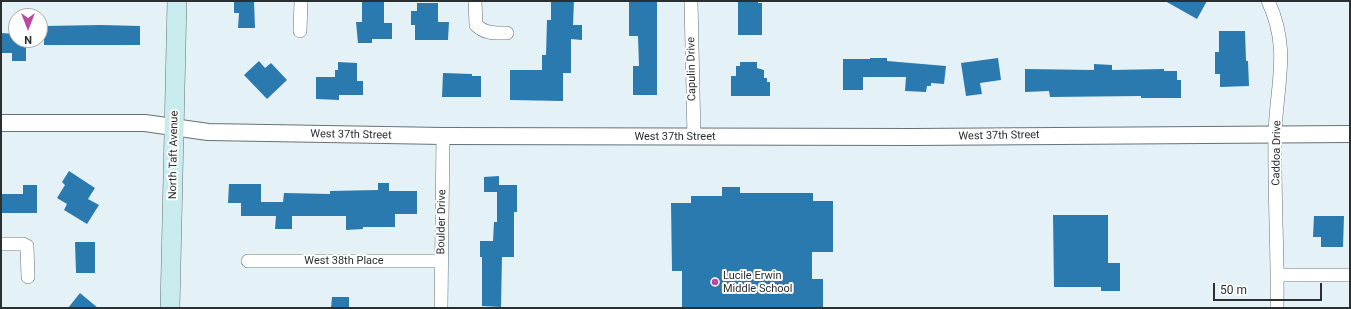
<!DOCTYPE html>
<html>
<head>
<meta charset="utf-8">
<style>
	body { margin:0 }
	#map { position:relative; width:1351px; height:309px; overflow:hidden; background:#e4f2f7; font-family:Roboto,sans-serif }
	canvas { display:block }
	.frame { position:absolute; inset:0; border:2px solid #2a3032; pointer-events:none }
	.north { position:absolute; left:8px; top:8px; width:40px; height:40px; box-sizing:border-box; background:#fff; border:1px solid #aaacad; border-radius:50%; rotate:180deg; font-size:11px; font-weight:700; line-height:16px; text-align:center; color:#2a3032 }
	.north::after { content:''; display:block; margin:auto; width:14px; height:18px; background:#bb48a3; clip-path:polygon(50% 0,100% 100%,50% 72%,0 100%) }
	.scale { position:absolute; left:1213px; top:283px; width:109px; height:18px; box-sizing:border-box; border:2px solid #2a3032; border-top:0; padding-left:5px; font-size:12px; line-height:14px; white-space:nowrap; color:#2a3032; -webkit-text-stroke:3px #fff; paint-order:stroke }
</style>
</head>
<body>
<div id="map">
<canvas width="1351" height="309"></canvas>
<div class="frame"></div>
<div class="north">N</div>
<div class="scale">50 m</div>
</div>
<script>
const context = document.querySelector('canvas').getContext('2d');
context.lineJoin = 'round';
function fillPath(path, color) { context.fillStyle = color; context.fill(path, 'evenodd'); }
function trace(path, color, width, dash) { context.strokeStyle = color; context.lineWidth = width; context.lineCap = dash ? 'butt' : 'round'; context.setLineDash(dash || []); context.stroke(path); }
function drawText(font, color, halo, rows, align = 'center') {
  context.font = font + ' Roboto,sans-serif'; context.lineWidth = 4; context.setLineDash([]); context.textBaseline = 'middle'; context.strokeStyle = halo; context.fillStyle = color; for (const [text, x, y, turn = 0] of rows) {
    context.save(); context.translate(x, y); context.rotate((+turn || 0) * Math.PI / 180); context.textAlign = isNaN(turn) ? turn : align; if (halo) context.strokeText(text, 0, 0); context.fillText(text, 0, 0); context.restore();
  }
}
fillPath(new Path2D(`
	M234,1H254L255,28H238L239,13H234Z
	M362,1H384V23H392V39H372V43H358L356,22H362Z
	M551,1H574L573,25H582V40L571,39V73H563V101L510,100V70H542V55H546L547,20H551Z
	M629,1H657V95H633V66H639L638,36H629Z
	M738,1H758V3H762V35H738Z
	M1165,1H1207L1197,19Z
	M417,3H438V22H449L448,40H415V25H411V11H417Z
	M101,25L140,26V45H44V26Z
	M1219,31H1245L1246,61H1248L1249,86L1220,87V74H1215V52H1219Z
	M1,33L16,34V40H26V61H12V53H1Z
	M870,58H887V61L946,66L944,84L931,83V86H927L926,92L905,91L906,77H863V90H843V59H870Z
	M998,58L1001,80L980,83L982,94L966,96L961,63Z
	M259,61L265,68L271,63L287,80L267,99L244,75Z
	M338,62L357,63V81H363V95H339V100L316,99V77H335V70H338Z
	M740,62H757V68L764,70V78H767V82H770V96H731V76H736V66H740Z
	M1094,64L1112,65V70L1164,69V71H1177V80H1181V98H1141V96L1050,97L1049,91L1025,92V69L1094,70Z
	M443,73L472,74V76H481V97H442Z
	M69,171L95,188L88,199L99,205L87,224L64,210L67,204L57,198L65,185L62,182Z
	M499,176V185H517V212H514V257H502L501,307L482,306V257H480V241H493L494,222H497V192H484V177Z
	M378,183H389V191H417V214H395V227H363V229L346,230V216H292V229H275L276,216H241V203H228L229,184H261V202H283L284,193L330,194V191L378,190Z
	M23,185H37V213H1V194H23Z
	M722,187H740V193H813V201H833V252H812V279H823V308H682V271H672L671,203H691V196H722Z
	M1053,215H1108V263H1120V291H1101V287H1054Z
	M1314,216H1344L1343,247H1321V237H1313Z
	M75,242H95V273H76Z
	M80,293L98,308H68Z
	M332,297H349V308H331Z`), '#2a79af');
const minor = new Path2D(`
	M475,1L476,25C485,34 495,33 507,33
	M691,1L694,137
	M1268,1C1291,49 1276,86 1275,135C1274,193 1278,250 1277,308
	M300,31L301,1
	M1,244H23L27,246L28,277
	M248,261H441
	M1278,275H1350
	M441,308L443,136`);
const tertiary = new Path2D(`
	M1,123H145L208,132L443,136L913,137L1350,134`);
const secondary = new Path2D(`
	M170,308L177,1`);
trace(minor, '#657277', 14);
trace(tertiary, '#657277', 18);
trace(secondary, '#657277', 20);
trace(minor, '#fff', 13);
trace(tertiary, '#fff', 16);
trace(secondary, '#c8eced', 19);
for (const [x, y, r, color] of [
	[715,282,4,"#bb48a3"]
]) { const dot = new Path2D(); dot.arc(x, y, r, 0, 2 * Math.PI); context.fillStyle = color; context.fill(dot); trace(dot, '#fff', 1.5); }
drawText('11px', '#2a3032', '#fff', [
	["Capulin Drive",692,69,-91],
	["West 37th Street",351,135,1],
	["West 37th Street",999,136,-1],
	["West 37th Street",675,137],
	["Caddoa Drive",1277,153,-89],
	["North Taft Avenue",174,155,-89],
	["Boulder Drive",442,222,-89],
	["West 38th Place",344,261]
]);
drawText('11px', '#2a3032', '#fff', [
	["Lucile Erwin",723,276],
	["Middle School",723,289]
], 'left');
</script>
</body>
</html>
